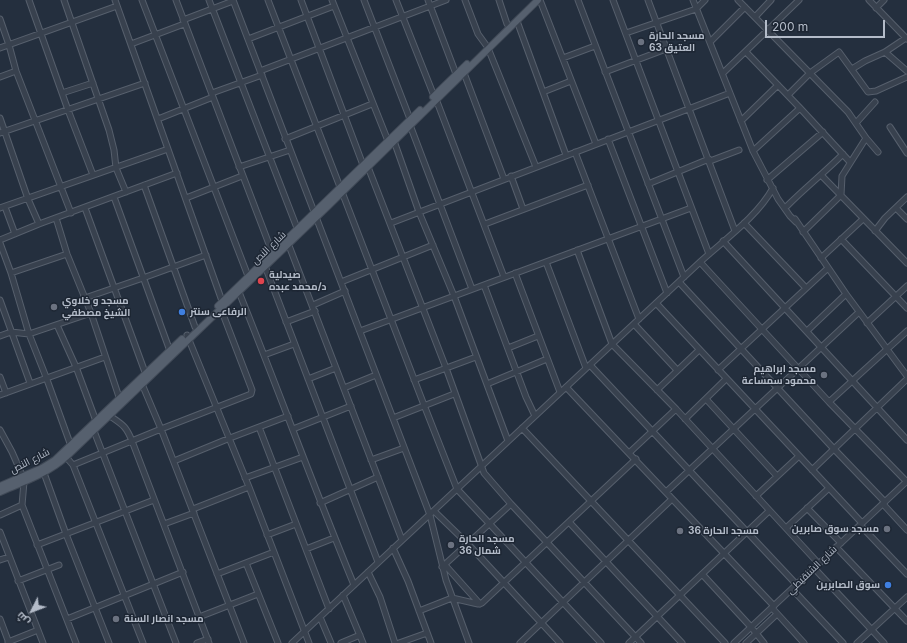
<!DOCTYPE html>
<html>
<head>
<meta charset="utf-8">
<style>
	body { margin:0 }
	#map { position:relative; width:907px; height:643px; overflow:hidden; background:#242f3e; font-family:Inter,Cairo,sans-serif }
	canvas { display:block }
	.north { position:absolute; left:12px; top:591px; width:40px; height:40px; -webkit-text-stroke:3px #1d2633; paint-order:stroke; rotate:228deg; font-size:11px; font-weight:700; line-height:16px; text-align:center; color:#b4bcc9 }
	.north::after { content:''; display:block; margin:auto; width:14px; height:18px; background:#b4bcc9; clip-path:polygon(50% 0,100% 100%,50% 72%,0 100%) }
	.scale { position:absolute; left:765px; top:20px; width:120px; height:18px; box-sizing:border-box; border:2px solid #b4bcc9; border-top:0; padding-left:5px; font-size:12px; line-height:14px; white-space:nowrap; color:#b4bcc9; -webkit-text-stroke:3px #1d2633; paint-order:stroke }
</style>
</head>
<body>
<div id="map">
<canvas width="907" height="643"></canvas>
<div class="north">ش</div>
<div class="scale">200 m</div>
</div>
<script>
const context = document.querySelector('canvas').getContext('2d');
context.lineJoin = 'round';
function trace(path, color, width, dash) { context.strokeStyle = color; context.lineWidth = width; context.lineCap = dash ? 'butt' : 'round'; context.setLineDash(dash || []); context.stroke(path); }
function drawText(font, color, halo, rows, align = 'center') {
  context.font = font + ' Inter,Cairo,sans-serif'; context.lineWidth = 3; context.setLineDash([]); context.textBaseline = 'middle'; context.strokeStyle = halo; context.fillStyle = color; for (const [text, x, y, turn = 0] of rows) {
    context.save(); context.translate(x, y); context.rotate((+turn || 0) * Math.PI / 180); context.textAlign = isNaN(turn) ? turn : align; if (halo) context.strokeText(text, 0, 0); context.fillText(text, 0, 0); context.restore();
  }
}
const minor = new Path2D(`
	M29,0L68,110L93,175
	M64,0L109,130L114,150L116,168L126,192
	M115,0L222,301
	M142,0L248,276
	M176,0L272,252
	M209,0L297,228
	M233,0L430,515L446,580L469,643
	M268,0L340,187
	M301,0L363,165
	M332,0L388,141
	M364,0L410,119
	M396,0L434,96
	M428,0L456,74
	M465,0L478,34L486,45
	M499,0L507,24
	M540,0L596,144
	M578,0L684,277
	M613,0L709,254
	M648,0L735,231
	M693,0L753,151L778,199L790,216L796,222
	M738,0L848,112L866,138L878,152
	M869,0L907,39
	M876,8L884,0
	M755,17L771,0
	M0,19L9,45L16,71L71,213
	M183,20L233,1
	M517,21L566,155
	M626,33L696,9L705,0
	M248,39L334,6
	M710,42L745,7
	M131,44L184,24
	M0,48L117,6
	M488,48L536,167
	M746,52L800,108L850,162
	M885,52L907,71
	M563,58L595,46
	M852,69L865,61L885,52L906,38
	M260,71L446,0
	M605,72L666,49
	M464,73L504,179
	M723,73L799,0
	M0,77L16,71
	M543,92L571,81
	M62,93L93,83
	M212,93L262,75
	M788,95L810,73L839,52L868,92L876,91L907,77
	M436,99L504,277
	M0,118L28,199L39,224
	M158,119L213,97
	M741,121L778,85
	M856,123L875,102
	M410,125L472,289
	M890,127L907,153
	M0,133L145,83
	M285,139L372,104
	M608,139L667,293
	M394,141L419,212L454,296L508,441
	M753,151L800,108
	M575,152L639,319
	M710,161L739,150
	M239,167L290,150
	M368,167L446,368L484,473L511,504L641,643
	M821,175L907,263
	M511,176L523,209
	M767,180L823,132
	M648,184L709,159
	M144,185L195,327
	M342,192L424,405L457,489L601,643
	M114,197L170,351
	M186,198L242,176
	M787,206C805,188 825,172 843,154
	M5,207L15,234
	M0,208L168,149
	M85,208L146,375
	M896,208L907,219
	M56,218L67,254L91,313L120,400
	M795,219L846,294L907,376
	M391,223L730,93
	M744,223L806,288
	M485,224L588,185
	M875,231L885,218L907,197
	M803,232L841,195L842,176L866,138
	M841,239L907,308
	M0,240L39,224L177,173
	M723,241L907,440
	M0,243L11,273L29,334L46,377L71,446
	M288,243L402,540
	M577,250L612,344L676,409L819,564
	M821,258L863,219
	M546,262L586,368
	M700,262L829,402L906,481
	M265,266L378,562
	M11,273L67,254
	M515,273L560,392
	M341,282L433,245
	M679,282L834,449L885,502
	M484,285L526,397L535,416
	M239,292C278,389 314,488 354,585
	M85,298L143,278L206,255
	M0,300L30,383
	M656,303L862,523
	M313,305L345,291
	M286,322L315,311
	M867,323L907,286
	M634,324L677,370
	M57,325L76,367L96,421
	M360,331L691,208
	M807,331L846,294
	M187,335L249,487L309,643
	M0,336L11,332L29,334L91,313
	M508,348L538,336
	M264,355L294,344
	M590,365L797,585
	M718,370L828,268
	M0,377L6,393
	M308,379L336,368
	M414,380L476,357
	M142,384L161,429L244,643
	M487,384L547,359
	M566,387L774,606
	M344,388L376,375
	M657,390L699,350
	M0,395L105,357
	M706,399L777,476
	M829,402L907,331
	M110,416C123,425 126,426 132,441L209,643
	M393,418L454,394
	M685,419L726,379
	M259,427L329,609
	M522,428L725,643
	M293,429L351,406
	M0,430L12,452L23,477
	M94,431L176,643
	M629,453L676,409
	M66,457L73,465L143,643
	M371,460L404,448
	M174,461L230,438L288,416
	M73,465L161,429L251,394L252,390L221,309
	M812,470L907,379
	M44,473L66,534L109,643
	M245,478L303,457
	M666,492L859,312
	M756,496L799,456
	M320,503L378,477
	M883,504L907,530
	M22,505L76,643
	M807,508L841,543
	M193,509L249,487
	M434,511L468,544L560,643
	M0,515L22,505L24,482
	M569,522L682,643
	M164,524L194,513
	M860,525L907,574
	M786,528L829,488
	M0,532L43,643
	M267,535L296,524
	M37,545L154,500
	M836,547L907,621
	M393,548L408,581L431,643
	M306,549L334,538
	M0,560L9,557
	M246,563L278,643
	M445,565L480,604
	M442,567L511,504
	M814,568L884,643
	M368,572L380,597L395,643
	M217,574L274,552
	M702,574L751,627L764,643
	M18,581L59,565
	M792,589L843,643
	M343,595L363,643
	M772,608L804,643
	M419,611L452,598L478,604L482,603L636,459
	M199,617L258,594
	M320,617L331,643
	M0,619L9,643
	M67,619L183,572
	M8,642L38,630
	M197,643L208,639
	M292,643L700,262C724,240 757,217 773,188
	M341,643L360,635
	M399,643L427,633
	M520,643L672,499
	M629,643L769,511
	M734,643L907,481
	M746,643L777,614
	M857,643L907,597`);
const major = new Path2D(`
	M433,97L467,64
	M218,306L420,110
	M0,486L42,468L55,460L182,339
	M0,492C23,482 47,474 66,457L328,206L538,0`);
trace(minor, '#565f6c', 7);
trace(major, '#414a57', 8);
trace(minor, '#38414e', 5);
trace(major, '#56606e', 6);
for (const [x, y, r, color] of [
	[641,42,4,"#6b7280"],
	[261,281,4,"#e0444e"],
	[54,307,4,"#6b7280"],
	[182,312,4,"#3f7fe0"],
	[824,375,4,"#6b7280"],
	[887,529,4,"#6b7280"],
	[680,531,4,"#6b7280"],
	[451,545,4,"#6b7280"],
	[888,585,4,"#3f7fe0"],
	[116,619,4,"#6b7280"]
]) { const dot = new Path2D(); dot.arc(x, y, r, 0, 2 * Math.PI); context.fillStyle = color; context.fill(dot); trace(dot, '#1d2633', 1.5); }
drawText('bold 10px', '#b4bcc9', '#1d2633', [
	["مسجد الحارة",649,36],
	["63 العتيق",649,48],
	["صيدلية",269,275],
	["د/محمد عبده",269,287],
	["مسجد و خلاوي",62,301],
	["الشيخ مصطفي",62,313],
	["الرفاعى سنتر",190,312],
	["مسجد ابراهيم",816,369,"right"],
	["محمود سمساعة",816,381,"right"],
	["مسجد سوق صابرين",879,529,"right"],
	["مسجد الحارة 36",688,531],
	["مسجد الحارة",459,539],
	["36 شمال",459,551],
	["سوق الصابرين",880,585,"right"],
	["مسجد انصار السنة",124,619]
], 'left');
drawText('10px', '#b4bcc9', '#1d2633', [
	["شارع النص",269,248,-44],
	["شارع النص",30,461,-27],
	["شارع الشنقيطي",812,570,-44]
]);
</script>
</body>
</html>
